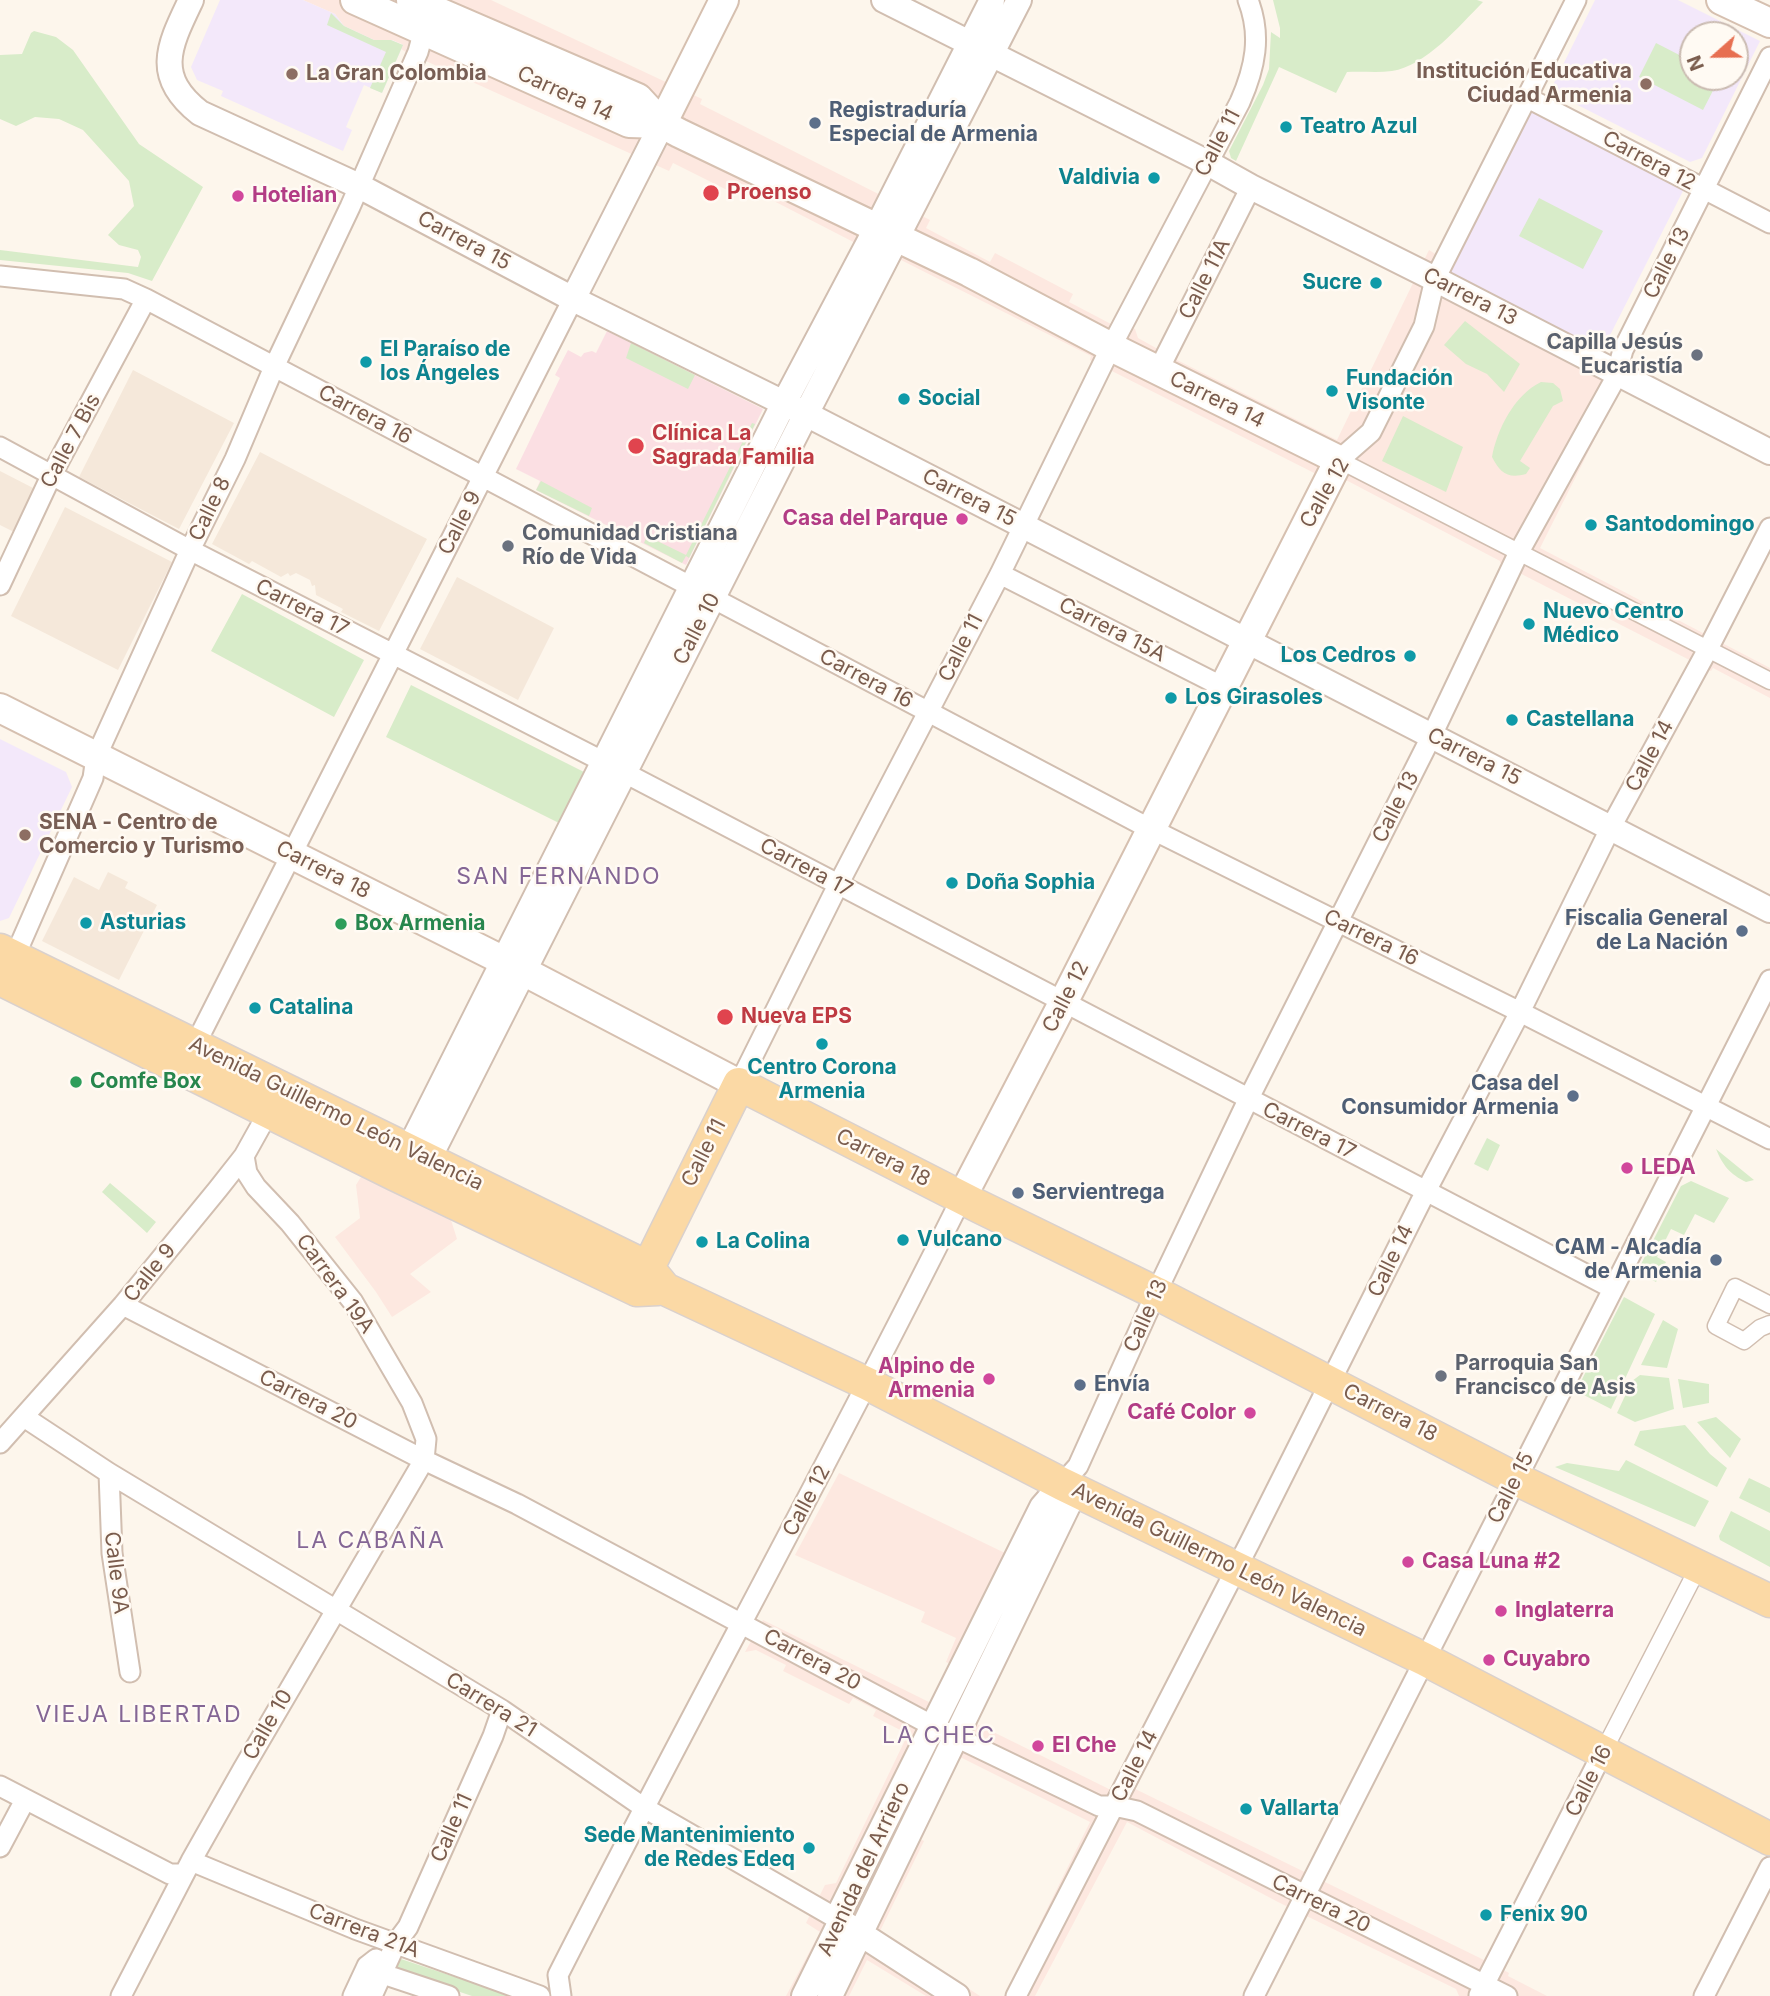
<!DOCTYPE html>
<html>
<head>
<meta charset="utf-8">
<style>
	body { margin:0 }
	#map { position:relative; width:1770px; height:1996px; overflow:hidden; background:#fdf6ec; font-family:Inter,sans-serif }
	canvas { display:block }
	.north { position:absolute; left:1679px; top:21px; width:70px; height:70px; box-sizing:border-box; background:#fffaf3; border:2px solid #cabbb1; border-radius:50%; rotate:249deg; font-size:19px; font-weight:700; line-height:28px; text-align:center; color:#7a5c4d }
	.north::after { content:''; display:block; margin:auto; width:24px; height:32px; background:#e76f51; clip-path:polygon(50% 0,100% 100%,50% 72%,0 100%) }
</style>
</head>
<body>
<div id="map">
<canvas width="1770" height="1996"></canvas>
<div class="north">N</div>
</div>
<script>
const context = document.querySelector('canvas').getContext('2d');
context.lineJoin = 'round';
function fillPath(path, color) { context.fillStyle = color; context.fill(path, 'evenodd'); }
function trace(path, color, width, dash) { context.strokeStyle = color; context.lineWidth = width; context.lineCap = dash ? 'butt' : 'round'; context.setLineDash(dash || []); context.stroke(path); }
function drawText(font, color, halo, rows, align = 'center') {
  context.font = font + ' Inter,sans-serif'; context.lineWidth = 5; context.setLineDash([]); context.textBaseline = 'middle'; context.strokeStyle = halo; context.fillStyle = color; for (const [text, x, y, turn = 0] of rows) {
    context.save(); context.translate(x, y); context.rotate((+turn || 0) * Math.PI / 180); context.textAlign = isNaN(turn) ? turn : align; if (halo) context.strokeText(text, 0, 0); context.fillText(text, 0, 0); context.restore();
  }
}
fillPath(new Path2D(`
	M133,370L234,423L179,529L79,477Z
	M260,452L427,539L379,631L341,612L343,609L316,595L315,585L312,586L310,580L296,573L290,576L288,573L281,577L252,561L249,564L212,544Z
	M0,471L35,489L14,532L0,525Z
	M65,507L172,562L118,670L11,616Z
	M457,577L554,628L518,700L420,649Z
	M108,872L128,882L125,888L157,905L119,980L42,941L74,877L99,890Z`), '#f5e8da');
fillPath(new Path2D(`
	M303,0H491L702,99L700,104L930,220L926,228L990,262L995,253L1073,294L1069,302L1111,324L1114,319L1135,329L1138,338L1156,348L1162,346L1179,354L1177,360L1337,440L1429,250L1445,260L1447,274L1631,367L1540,548L1770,668V698L1713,668L1711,671L1500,563V561L1344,479L1340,486L1090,360L1091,356L901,260L898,265L735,181L729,191L673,163L669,171L406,52L401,49L402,44L392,40H374L344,26L335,14Z
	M361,1177L451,1220L457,1239L410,1274L431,1292L392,1317L376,1292L335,1237L360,1218L356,1185Z
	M839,1473L1007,1554L971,1721L1113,1791L1119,1781L1484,1960L1509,1973L1508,1976L1547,1996H1459L1456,1989L1278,1902L1127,1822L1035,1996H1004L1090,1822L962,1758L952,1763L916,1837L924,1841L880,1931L980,1996H926L867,1960L849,1996H786L820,1932L806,1923L825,1885L836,1883L908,1734L873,1716L876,1710L853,1698L849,1704L783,1671L786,1665L756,1650L745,1652L763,1620L931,1703L950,1664L946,1662L956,1638L921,1622L925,1612L795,1555Z`), '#fde8e0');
fillPath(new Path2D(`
	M220,0H303L335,14L344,26L374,40H391L403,45L382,93L364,85L346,127L352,130L343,151L221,96L223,91L197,80L191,67Z
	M1595,0H1678L1760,41L1702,158L1690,162L1550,91ZM1693,35H1735V77H1693Z
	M1529,110L1684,189L1601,353L1447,274Z
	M0,739L66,772L72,787L9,918L0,921Z`), '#f3e8fa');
fillPath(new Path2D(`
	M607,331L763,409L686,565L536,490L540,481L516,469L560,378L555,375L568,350L581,357L584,353L592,351L596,353Z`), '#fbdfe3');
fillPath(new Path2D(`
	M1273,0H1477L1483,2C1459,26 1426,66 1392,71C1377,73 1362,71 1347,72L1336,93L1279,67L1236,161L1231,158L1229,151L1263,85L1269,69L1271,32L1280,38V28Z
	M331,13L344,26L374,40H391L403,45L382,93L370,88L386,52L327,25Z
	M34,31L56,37L73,50L139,144L203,187L152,281L128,273L0,260V250L138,267L141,257L138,250L119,245L108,235L134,206L129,181L83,130L59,119L35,117L16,126L0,119V55L22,54L31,33Z
	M1656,43L1693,62V77H1720L1703,110L1639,77Z
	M1539,198L1603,231L1583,269L1519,236Z
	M1465,321L1520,364L1504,392L1487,374L1466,364L1444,345Z
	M631,343L695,375L688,389L626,358Z
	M1541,382L1553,383L1560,389L1563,401L1553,406L1520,461L1530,468L1526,474C1508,479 1500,473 1492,457C1497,430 1514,395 1541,382Z
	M1403,416L1463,447L1446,492L1382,461Z
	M752,423L755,424L689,558L686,556L682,563L644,543L647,536L686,555Z
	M541,481L592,508L589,516L536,490Z
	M242,594L364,660L334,717L211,651Z
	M411,685L584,772L559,823L386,737Z
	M1487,1138L1500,1145L1488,1171L1474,1164Z
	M1716,1149L1754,1180L1746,1182C1730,1174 1723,1166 1716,1149Z
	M1691,1181L1729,1198L1714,1223L1695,1214L1684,1235L1671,1229L1657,1257L1666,1262L1656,1282L1637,1272L1681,1186Z
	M110,1183L156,1222L147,1233L102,1192Z
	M1624,1297L1655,1314L1611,1409L1576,1391Z
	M1663,1320L1678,1329L1667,1368L1641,1365Z
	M1640,1375L1669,1378L1674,1409L1635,1422L1617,1413L1632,1381Z
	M1678,1379L1709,1384V1403L1683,1408Z
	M1716,1417L1741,1439L1730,1458L1697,1422Z
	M1685,1425L1710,1454L1727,1468L1717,1487L1634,1445L1640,1431Z
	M1626,1460L1709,1501L1695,1527L1555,1467L1567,1463L1619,1471Z
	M1749,1478L1770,1488V1513L1739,1498Z
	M1731,1511L1770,1531V1567L1720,1540L1719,1536Z
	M937,1741L940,1743L856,1913L853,1912Z
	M395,1957L512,1996H472L391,1969Z`), '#d8ecc9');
const pedestrian = new Path2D(`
	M1339,460L1770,681
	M1770,1305L1735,1287L1716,1326L1744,1341L1760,1328L1770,1324
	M1603,1752L1699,1566`);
const minor = new Path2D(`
	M1528,98L1770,223
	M0,276L124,289L146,299L1139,823L1520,1012L1770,1139
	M1158,371L1251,187
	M0,447L190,550L604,762L1612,1288
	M1339,460L1371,432L1424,326L1435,279L1576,0
	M1000,574L1223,687
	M0,585L52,474L146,299
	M11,965L93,778L96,757L190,550L235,459L274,367L350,207L418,52L424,30
	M195,1045L573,299
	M739,1084L838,885L1000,574L1111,347L1240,102C1255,68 1262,36 1248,0
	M123,1305L424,1460L517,1504L933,1726L1099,1806H1114L1137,1811L1507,1996
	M24,1417L109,1473L502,1710L643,1807L841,1921
	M0,1443L123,1305L218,1189L244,1156L273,1104
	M109,1473L112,1553L130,1672
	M1062,1484L1078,1466L1156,1293L1248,1100L1432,735L1519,552L1615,379L1623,350L1770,57
	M0,1786L170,1874H184
	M0,1847L25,1800
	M191,1861L355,1929L540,1996
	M367,1966L383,1974L449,1996
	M1479,1995L1603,1752
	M121,1996L191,1861L243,1769L424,1460L426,1439L412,1403L353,1302L290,1223L256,1187L247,1173L244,1156
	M353,1996L367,1966L376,1959
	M372,1996L396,1943L408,1927L493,1736L502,1710
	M561,1996L558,1975C690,1715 832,1459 962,1197
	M1016,1996L1250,1542L1426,1191L1520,1012L1611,827L1708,649L1770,528
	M1254,1996L1770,980
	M1704,1996L1770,1867`);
const tertiary = new Path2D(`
	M191,0C169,46 153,76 200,113L359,186L573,299L806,414L1770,910
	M884,0L1208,163L1251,187L1435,279L1770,452
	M573,299L662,124
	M401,1165L784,403L877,227L992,0
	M421,1174L806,414L1019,0
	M847,1925L957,1996
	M804,1996L841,1921V1910L1042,1507L1062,1484
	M830,1996L1076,1489`);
const secondary = new Path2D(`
	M355,0L629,123L662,124
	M411,0L638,98L662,124L679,133L969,272L1111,347L1339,460L1063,1003L962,1197
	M1721,0L1770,23
	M662,124L724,0
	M0,708L504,961L739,1084`);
const primary = new Path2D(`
	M0,950L647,1267L665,1289L868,1384L1062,1484L1424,1659L1770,1839
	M0,979L396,1175L637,1290L658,1289
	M637,1290L739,1084L978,1206L1156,1293L1516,1479L1770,1601`);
trace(pedestrian, '#d1beb0', 19);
trace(minor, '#d1beb0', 23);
trace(tertiary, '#d1beb0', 28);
trace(secondary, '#d6c0b0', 32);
trace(primary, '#dad1cd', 35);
trace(pedestrian, '#fff', 16);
trace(minor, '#fff', 19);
trace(tertiary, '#fff', 24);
trace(secondary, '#fff', 28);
trace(primary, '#fbd9a5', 32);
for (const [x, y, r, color] of [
	[292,74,7,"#8d6e63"],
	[1646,84,7,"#8d6e63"],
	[815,123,7,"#5c6f8a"],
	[1286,127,7,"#0f9aa8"],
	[1154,178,7,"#0f9aa8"],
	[711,193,9,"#e0444e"],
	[238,196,7,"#d1479c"],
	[1376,283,7,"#0f9aa8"],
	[1697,355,7,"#6b7280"],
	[366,362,7,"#0f9aa8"],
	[1332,391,7,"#0f9aa8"],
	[904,399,7,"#0f9aa8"],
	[636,446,9,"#e0444e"],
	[962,519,7,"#d1479c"],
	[1591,525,7,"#0f9aa8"],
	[508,546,7,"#6b7280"],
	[1529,624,7,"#0f9aa8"],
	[1410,656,7,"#0f9aa8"],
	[1171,698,7,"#0f9aa8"],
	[1512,720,7,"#0f9aa8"],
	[25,835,7,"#8d6e63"],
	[952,883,7,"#0f9aa8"],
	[86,923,7,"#0f9aa8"],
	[341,924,7,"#2e9e5b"],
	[1742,931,7,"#5c6f8a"],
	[255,1008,7,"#0f9aa8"],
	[725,1017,9,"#e0444e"],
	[822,1044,7,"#0f9aa8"],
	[76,1082,7,"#2e9e5b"],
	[1573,1096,7,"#5c6f8a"],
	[1627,1168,7,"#d1479c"],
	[1018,1193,7,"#5c6f8a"],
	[903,1240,7,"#0f9aa8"],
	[702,1242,7,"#0f9aa8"],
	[1716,1260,7,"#5c6f8a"],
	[1441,1376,7,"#6b7280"],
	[989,1379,7,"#d1479c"],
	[1080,1385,7,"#5c6f8a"],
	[1250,1413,7,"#d1479c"],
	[1408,1562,7,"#d1479c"],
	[1501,1611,7,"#d1479c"],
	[1489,1660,7,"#d1479c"],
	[1038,1746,7,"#d1479c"],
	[1246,1809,7,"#0f9aa8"],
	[809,1848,7,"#0f9aa8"],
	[1486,1915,7,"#0f9aa8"]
]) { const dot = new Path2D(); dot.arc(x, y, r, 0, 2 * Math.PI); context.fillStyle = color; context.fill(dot); trace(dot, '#fffaf3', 2.5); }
drawText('bold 21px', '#785e54', '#fffaf3', [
	["Institución Educativa",1632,72,"right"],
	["Ciudad Armenia",1632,96,"right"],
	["La Gran Colombia",306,74],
	["SENA - Centro de",39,823],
	["Comercio y Turismo",39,847]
], 'left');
drawText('21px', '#7a5c4d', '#fffaf3', [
	["Carrera 14",565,94,25],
	["Calle 11",1218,143,-62],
	["Carrera 12",1649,161,28],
	["Carrera 15",464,241,28],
	["Calle 13",1667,263,-63],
	["Calle 11A",1205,279,-63],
	["Carrera 13",1470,297,27],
	["Carrera 14",1217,400,26],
	["Carrera 16",365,415,28],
	["Calle 7 Bis",71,441,-62],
	["Calle 12",1325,493,-60],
	["Carrera 15",969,498,27],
	["Calle 8",210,509,-64],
	["Calle 9",460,523,-63],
	["Carrera 17",302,608,27],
	["Calle 10",697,629,-63],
	["Carrera 15A",1112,630,27],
	["Calle 11",961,648,-63],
	["Carrera 16",866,679,28],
	["Calle 14",1650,756,-62],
	["Carrera 15",1474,757,27],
	["Calle 13",1396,807,-63],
	["Carrera 17",806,868,28],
	["Carrera 18",323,870,27],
	["Carrera 16",1371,938,26],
	["Calle 12",1066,997,-63],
	["Avenida Guillermo León Valencia",336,1114,26],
	["Carrera 17",1309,1131,27],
	["Calle 11",704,1153,-63],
	["Carrera 18",883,1158,27],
	["Calle 14",1391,1261,-64],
	["Calle 9",150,1273,-51],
	["Carrera 19A",335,1284,54],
	["Calle 13",1146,1316,-66],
	["Carrera 20",308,1400,27],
	["Carrera 18",1390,1413,27],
	["Calle 15",1511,1488,-63],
	["Calle 12",807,1501,-62],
	["Avenida Guillermo León Valencia",1219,1560,26],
	["Calle 9A",116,1573,83],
	["Carrera 20",812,1660,28],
	["Carrera 21",491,1705,32],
	["Calle 10",268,1725,-60],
	["Calle 14",1135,1766,-63],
	["Calle 16",1589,1781,-63],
	["Calle 11",452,1828,-66],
	["Avenida del Arriero",864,1869,-65],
	["Carrera 20",1321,1904,26],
	["Carrera 21A",364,1931,21]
]);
drawText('bold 21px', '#4e5e75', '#fffaf3', [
	["Registraduría",829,111],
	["Especial de Armenia",829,135],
	["Fiscalia General",1728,919,"right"],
	["de La Nación",1728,943,"right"],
	["Casa del",1559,1084,"right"],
	["Consumidor Armenia",1559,1108,"right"],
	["Servientrega",1032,1193],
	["CAM - Alcadía",1702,1248,"right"],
	["de Armenia",1702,1272,"right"],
	["Envía",1094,1385]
], 'left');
drawText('bold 21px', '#0d838f', '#fffaf3', [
	["Teatro Azul",1300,127],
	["Valdivia",1140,178,"right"],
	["Sucre",1362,283,"right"],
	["El Paraíso de",380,350],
	["los Ángeles",380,374],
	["Fundación",1346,379],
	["Visonte",1346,403],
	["Social",918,399],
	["Santodomingo",1605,525],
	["Nuevo Centro",1543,612],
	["Médico",1543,636],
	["Los Cedros",1396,656,"right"],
	["Los Girasoles",1185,698],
	["Castellana",1526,720],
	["Doña Sophia",966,883],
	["Asturias",100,923],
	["Catalina",269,1008],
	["Centro Corona",822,1068,"center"],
	["Armenia",822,1092,"center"],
	["Vulcano",917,1240],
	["La Colina",716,1242],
	["Vallarta",1260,1809],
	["Sede Mantenimiento",795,1836,"right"],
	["de Redes Edeq",795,1860,"right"],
	["Fenix 90",1500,1915]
], 'left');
drawText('bold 21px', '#be3a42', '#fffaf3', [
	["Proenso",727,193],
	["Clínica La",652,434],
	["Sagrada Familia",652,458],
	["Nueva EPS",741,1017]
], 'left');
drawText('bold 21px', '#b23c85', '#fffaf3', [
	["Hotelian",252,196],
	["Casa del Parque",948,519,"right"],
	["LEDA",1641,1168],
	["Alpino de",975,1367,"right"],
	["Armenia",975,1391,"right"],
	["Café Color",1236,1413,"right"],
	["Casa Luna #2",1422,1562],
	["Inglaterra",1515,1611],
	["Cuyabro",1503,1660],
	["El Che",1052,1746]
], 'left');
drawText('bold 21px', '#5b616d', '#fffaf3', [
	["Capilla Jesús",1683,343,"right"],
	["Eucaristía",1683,367,"right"],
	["Comunidad Cristiana",522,534],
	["Río de Vida",522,558],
	["Parroquia San",1455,1364],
	["Francisco de Asis",1455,1388]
], 'left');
drawText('bold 21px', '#27864d', '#fffaf3', [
	["Box Armenia",355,924],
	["Comfe Box",90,1082]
], 'left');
context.letterSpacing = '2px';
drawText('23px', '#846695', '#fffaf3', [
	["SAN FERNANDO",559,877],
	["LA CABAÑA",371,1541],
	["VIEJA LIBERTAD",139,1715],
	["LA CHEC",939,1736]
]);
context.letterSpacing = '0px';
</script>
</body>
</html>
